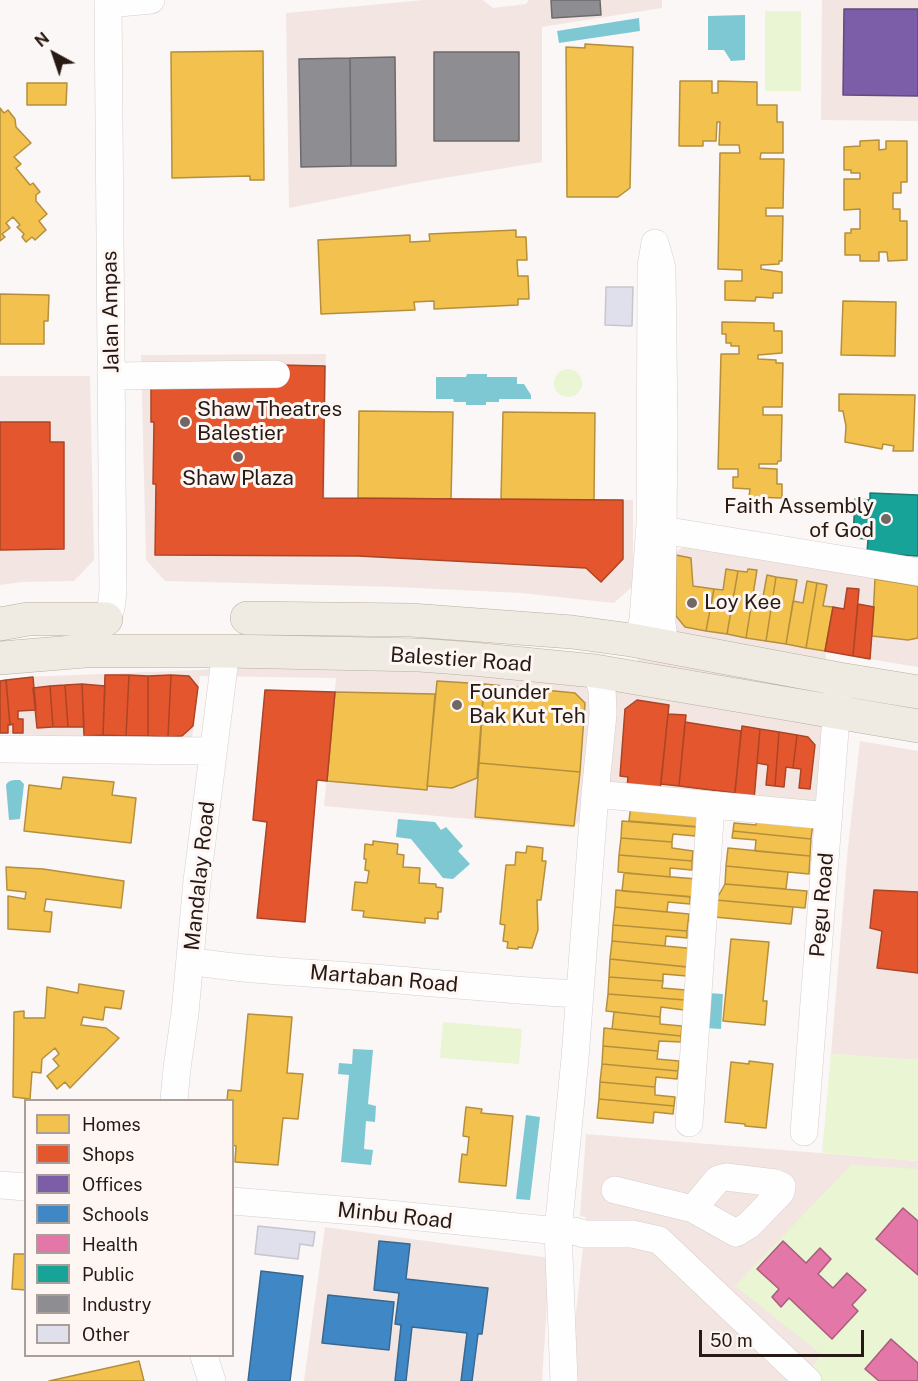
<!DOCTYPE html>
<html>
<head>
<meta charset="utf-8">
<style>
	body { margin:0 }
	#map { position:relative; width:918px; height:1381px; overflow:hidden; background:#fbf7f6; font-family:"Public Sans",sans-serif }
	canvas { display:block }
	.legend { position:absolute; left:24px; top:1099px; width:210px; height:258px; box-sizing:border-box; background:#fef6f3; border:2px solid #a89e9a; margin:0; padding:8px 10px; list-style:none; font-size:18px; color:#271a15 }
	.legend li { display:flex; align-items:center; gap:12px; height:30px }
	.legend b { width:30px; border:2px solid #a89e9a }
	.north { position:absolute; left:24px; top:24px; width:60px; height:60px; -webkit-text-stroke:4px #fef6f3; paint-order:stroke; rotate:320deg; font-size:16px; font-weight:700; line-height:24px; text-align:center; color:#271a15 }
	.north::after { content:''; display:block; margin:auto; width:21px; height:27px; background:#271a15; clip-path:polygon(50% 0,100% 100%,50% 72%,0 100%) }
	.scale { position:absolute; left:699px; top:1330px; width:165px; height:27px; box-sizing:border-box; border:3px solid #271a15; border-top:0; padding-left:8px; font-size:18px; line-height:21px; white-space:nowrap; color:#271a15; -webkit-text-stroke:4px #fef6f3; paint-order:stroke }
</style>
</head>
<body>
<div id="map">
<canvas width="918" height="1381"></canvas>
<ul class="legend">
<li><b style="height:16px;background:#f2c14e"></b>Homes</li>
<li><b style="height:16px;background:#e4572e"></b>Shops</li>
<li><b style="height:16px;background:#7b5ea7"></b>Offices</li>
<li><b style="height:16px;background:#3f88c5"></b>Schools</li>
<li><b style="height:16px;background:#e377a8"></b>Health</li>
<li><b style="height:16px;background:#17a398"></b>Public</li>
<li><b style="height:16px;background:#8d8d92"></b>Industry</li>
<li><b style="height:16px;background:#e0dfec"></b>Other</li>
</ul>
<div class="north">N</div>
<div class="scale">50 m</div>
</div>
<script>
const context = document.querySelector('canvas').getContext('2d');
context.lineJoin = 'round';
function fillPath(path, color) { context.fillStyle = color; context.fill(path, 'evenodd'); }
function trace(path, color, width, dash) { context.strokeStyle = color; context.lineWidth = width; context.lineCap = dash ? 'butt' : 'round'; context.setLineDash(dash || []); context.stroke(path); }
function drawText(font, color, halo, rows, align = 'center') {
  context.font = font + ' "Public Sans",sans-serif'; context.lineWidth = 6; context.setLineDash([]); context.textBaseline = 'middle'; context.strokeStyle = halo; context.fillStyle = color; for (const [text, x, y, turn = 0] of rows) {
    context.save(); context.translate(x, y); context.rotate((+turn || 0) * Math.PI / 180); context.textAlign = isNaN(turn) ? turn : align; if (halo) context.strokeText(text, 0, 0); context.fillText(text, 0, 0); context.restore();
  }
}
fillPath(new Path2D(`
	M423,0H483L493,8L526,4L529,0H662V8L542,27V162L414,183L289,208L286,13Z
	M822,0H918V121L821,120Z
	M326,354L325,498L633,500V586L614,603L521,593L397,587L165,581L146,560L141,355Z
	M0,376H90L94,560L74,581L22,582L0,585Z
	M685,545L918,582V667L826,652L822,744L815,806L618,787L572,828L324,806L336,678L200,676L191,746L104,744L38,735L0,734V680L24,677L199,670L338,658L629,671L674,615L675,553Z
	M860,741L918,751V1060L831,1054L848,847Z
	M586,1134L918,1161V1381H569L586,1217L580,1216Z
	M325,1227L550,1258L542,1381H304Z`), '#f3e6e2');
fillPath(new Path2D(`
	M765,11H801V91H765Z
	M554 383a14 14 0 1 1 28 0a14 14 0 1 1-28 0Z
	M443,1022L522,1029L519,1064L440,1058Z
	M831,1054L918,1060V1161L822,1153Z
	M851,1165L918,1169V1381H802L821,1354L735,1286Z`), '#e9f5d3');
fillPath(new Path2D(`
	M745,15V60L731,61L724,50H708V16Z
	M639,18L640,31L559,43L557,31Z
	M467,374H487V377H517V384H524L531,395V399H499V402H486V405H466V402H454L453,399H436V377H466Z
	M20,780L24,784L20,819L9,820L6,785C9,779 15,780 20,780Z
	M398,819L435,822L441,830L446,827L463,846L458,851L470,864L453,879L443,878L411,839L396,837Z
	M708,993L723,994L721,1029L705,1028Z
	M353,1049L373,1050L368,1104L376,1106L375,1122L366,1121L364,1149L373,1150L371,1165L341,1162L349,1075L338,1074L339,1063L352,1064Z
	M526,1115L540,1117L530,1200L516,1199Z`), '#7ec8d4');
const homes = new Path2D(`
	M585,44L633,47L630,188L618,197H567L566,47L585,48Z
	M263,51L264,180H250V176L172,178L171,52Z
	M680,81H712V93H718V81L757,82V105H777V122H783V153H761L760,159H784L783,208H766V216H783L782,261H779V264L761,265V269L782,272V293H773V298L756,297L755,301L725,300V281H742V270L718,269L720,153H740L739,145H719L720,122H717L716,141H703V146H679Z
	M27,83H67L66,105H27Z
	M0,108L4,113L8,110L15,119L16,127L31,143L14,157L21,164L16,168L30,185L33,183L40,192L36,195V201L47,214L39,221L46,230L35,240L32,237L26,242L22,237L24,234L17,227L20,225L13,217L6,223L10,228L2,234L5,237L0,241Z
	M879,140V150L886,149V141H907V182H901V193H893V209H900V221H907V260L888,261L887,252H879V261H860V255H845V233H851V229H860V209L844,210V179H860V173H851V170H844V147L860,146V141Z
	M516,230V237H526L527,260H517L518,276H528L529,299H518V305L434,309V301L414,302L415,310L321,314L318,240L410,235V242L430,241L429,234Z
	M0,294L49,295L48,321H44V344H0Z
	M843,301L896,302L895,356L841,355Z
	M722,322L774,323V331H782V353L758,355V359L776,360V363H783L782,407H763V415H782L781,461H778L777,464H759V468L777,469V484H782V498L749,497L750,489L733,488V477H738V469H718L721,354H739V346H731V343H726V334H722Z
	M839,394L915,395L913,451H893L894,446L883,444L882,449L845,442L846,426L843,411H839Z
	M359,411L453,412L451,499L358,498Z
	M503,412L595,413L594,500L501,499Z
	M676,555L691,558L693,586L714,589L706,631L685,627L676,616Z
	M726,569L738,571L727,634L706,631L714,589L723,590Z
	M748,569L757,570L746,638L727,634L738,571L747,572Z
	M767,575L776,577L766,641L746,638L753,595L763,597Z
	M776,577L797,580L786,644L766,641Z
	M875,579L918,586V638L908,640L872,636Z
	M807,581L817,583L806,648L786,644L793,601L803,603Z
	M817,583L827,585L823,606L833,607L825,651L806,648Z
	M437,681L484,684L477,778L452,788L427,786Z
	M484,684L575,693L585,703L580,772L479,763Z
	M335,692L435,694L427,790L327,781Z
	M479,763L580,772L574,826L475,817Z
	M63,777L114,782L112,795L136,798L131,843L24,831L29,785L61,789Z
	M631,805L697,815L701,827L629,821Z
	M757,817L813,823L811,839L733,831L734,823L756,825Z
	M622,821L696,827L695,836L673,834L672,842L621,838Z
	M733,831L811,839L810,856L755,851L756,840L732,838Z
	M621,838L672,842V848L693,851L692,861L619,855Z
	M373,841L398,844L397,854L404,855L403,867L420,868L419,883L436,884V887L443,888L441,912H438V919L425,918V923L363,917L364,911L352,910L355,882L367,883L369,871L365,870L366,859H364L365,844L373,845Z
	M527,846L543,848L542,861H546L541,900H537L538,930L532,948L518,947V949L507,948L508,942L503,941L505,925L500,924L506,865H515L516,852L526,853Z
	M728,848L810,856L809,874L726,866Z
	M619,855L692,861V870L670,868V877L618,872Z
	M726,866L788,872L786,889L725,884Z
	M6,867L43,869L124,881L121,908L46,899L44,911L52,912L50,932L8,929V896L25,899L26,892L7,890Z
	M624,873L697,879L695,897L622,891Z
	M725,884L807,891L805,908L716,900Z
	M616,890L690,897V904L668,902L667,912L615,907Z
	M716,900L793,907L791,924L714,917Z
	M615,907L689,914L687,931L613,925Z
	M613,925L687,931V938L666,936L665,946L612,941Z
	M731,939L769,942L763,1001H767L765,1025L723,1021Z
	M612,941L697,949L696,968L610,959Z
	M610,959L688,967L687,976L663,974V981L609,977Z
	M609,977L663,981L662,988L686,990L685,1000L608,994Z
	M79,984L124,991L121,1009L105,1007L103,1020L83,1017L81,1025L106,1028L119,1038L70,1088L65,1082L57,1089L47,1076L59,1066L53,1059L59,1054L55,1048L42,1059L41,1073L32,1072L30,1099L13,1097L14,1012L24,1011V1018H45L47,987L78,993Z
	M608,994L685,1000L684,1010L661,1007L660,1017L606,1011Z
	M614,1012L660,1017V1024L682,1026L681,1036L612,1029Z
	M248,1014L292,1017L287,1073L303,1074L298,1119L283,1118L278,1165L235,1162L236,1146L232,1145V1100H227L228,1090L241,1091Z
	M604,1028L681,1036V1042L659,1041L658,1051L603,1046Z
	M603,1046L658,1051L657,1059L679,1061L678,1071L602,1064Z
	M749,1061L773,1064L766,1128L745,1126V1124L725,1122L731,1062L749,1064Z
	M602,1064L678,1071L677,1079L656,1077L655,1087L600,1082Z
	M600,1082L655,1087V1095L675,1097L674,1106L599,1099Z
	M599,1099L674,1106L673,1114L654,1112L653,1123L597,1118Z
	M466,1107L482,1109L481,1113L513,1116L506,1186L459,1182L462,1154L467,1155L469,1137L463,1136Z
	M14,1254H26V1290L12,1289Z
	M139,1361L144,1381H49Z`);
fillPath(homes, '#f2c14e');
trace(homes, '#b58f3d', 1.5);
const shops = new Path2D(`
	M279,365L325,366L323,498L623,500V559L601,582L586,568L358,556L155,555L156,484H153L154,422H151V386Z
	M0,422H50V442H64V549L0,550Z
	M847,588L859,589L853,656L825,651L833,607L844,609Z
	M858,604L874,607L870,659L853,656Z
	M105,675H129L126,736L103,735Z
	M129,675L148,676V736H126Z
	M171,675L168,737L148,736V676Z
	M171,675L189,676L198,687L193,726L182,736L168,737Z
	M33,677L36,710L18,711V719H23V733H13V724L10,725L6,680Z
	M6,680L10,725H8V733H0V681Z
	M82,684L105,686L103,735L84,736Z
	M82,684L84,727H68L65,685Z
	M65,685L68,727H53L50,686Z
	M50,686L53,727L37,728L33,688Z
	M265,690L335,692L327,781L317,780L305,922L257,918L267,822L253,820Z
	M637,700L669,705L660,790L627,787L628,777L620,776L625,709Z
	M668,714L686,715L679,786L661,784Z
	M685,722L741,731L735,793L679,786Z
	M742,726L760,729L754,800L734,799Z
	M760,729L779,732L775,786L766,785L768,765L757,763Z
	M779,732L797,735L793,768L786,767L784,787L775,786Z
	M797,735L808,737L815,745L810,789L799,788L801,769L793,768Z
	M874,890L918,892V973L877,968L882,931L870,928Z`);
fillPath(shops, '#e4572e');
trace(shops, '#ab4526', 1.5);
const offices = new Path2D(`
	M844,9H918V96L843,95Z`);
fillPath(offices, '#7b5ea7');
trace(offices, '#624a7b', 1.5);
const schools = new Path2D(`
	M379,1241L410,1244L406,1279L488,1288L482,1334H478L472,1381H461L467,1333L412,1327L406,1381H395L401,1325L395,1324L399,1293L374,1290Z
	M261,1271L303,1276L290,1381H248Z
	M328,1295L394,1302L389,1350L322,1343Z`);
fillPath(schools, '#3f88c5');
trace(schools, '#386790', 1.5);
const health = new Path2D(`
	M903,1208L918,1221V1275L876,1239Z
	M783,1241L806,1263L820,1248L831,1259L818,1274L833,1288L847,1273L866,1290L852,1305L858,1311L832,1339L789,1298L781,1307L772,1297L779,1289L757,1269Z
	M891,1339L918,1363V1381H879L865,1369Z`);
fillPath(health, '#e377a8');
trace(health, '#ab5b7c', 1.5);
const public = new Path2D(`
	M870,493L918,495V556L867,553L868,539L853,538L855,499L870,500Z`);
fillPath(public, '#17a398');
trace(public, '#1c7a71', 1.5);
const industry = new Path2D(`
	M551,0H600L601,15L552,18Z
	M434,52H519V141H434Z
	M395,57L396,166H351L350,58Z
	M350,58L351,166L301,167L299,59Z`);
fillPath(industry, '#8d8d92');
trace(industry, '#6e6a6c', 1.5);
const building = new Path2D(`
	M606,287H633L632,326L605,325Z
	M258,1226L315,1232L313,1246L300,1244L298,1259L255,1254Z`);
fillPath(building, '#e0dfec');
trace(building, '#c7c6cc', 1.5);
const minor = new Path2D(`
	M108,4L151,0
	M112,376L276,374
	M663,530L918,572
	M106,619L111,608L113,592C113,395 108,198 108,0
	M631,640L640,631L643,620L650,524L651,267L655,243L662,268L664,427L662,624L664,637L670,647
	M0,749L213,751
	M595,794L829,816
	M190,961C243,970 297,972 350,976C426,982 503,990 579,994
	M174,1100L177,1068L185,1013L197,881L226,651
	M689,1123L711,805
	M804,1132L838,692
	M0,1185L26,1187
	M615,1190L693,1209L736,1233L749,1225L781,1192L782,1186L775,1183L726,1177L718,1179L693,1209
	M232,1201L379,1213L558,1231H574L584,1234H632L659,1240L808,1381
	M204,1356L212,1381
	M564,1381L558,1231L575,1058L595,794L603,714L602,688L595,671`);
const major = new Path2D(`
	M247,618L411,620L572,632L631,640L839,679L918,692
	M0,624L28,619H106
	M0,658L85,651H226L420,655L473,659L595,671L918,726`);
trace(minor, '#d6cecb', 28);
trace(major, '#b7afa0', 34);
trace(minor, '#fefefe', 27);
trace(major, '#efebe2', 33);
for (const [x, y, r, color] of [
	[185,422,6,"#716764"],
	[238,457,6,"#716764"],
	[886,519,6,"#716764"],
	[692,603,6,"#716764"],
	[457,705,6,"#716764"]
]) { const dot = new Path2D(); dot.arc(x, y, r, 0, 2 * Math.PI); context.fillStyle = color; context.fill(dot); trace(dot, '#fef6f3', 2); }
drawText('21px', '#271a15', '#fef6f3', [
	["Jalan Ampas",111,312,-91],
	["Balestier Road",461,660,4],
	["Mandalay Road",200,876,-84],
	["Pegu Road",822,905,-85],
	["Martaban Road",384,979,5],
	["Minbu Road",395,1216,6]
]);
drawText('21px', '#271a15', '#fef6f3', [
	["Shaw Theatres",197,410],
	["Balestier",197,434],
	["Shaw Plaza",238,479,"center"],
	["Faith Assembly",874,507,"right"],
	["of God",874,531,"right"],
	["Loy Kee",704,603],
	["Founder",469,693],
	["Bak Kut Teh",469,717]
], 'left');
</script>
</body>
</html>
